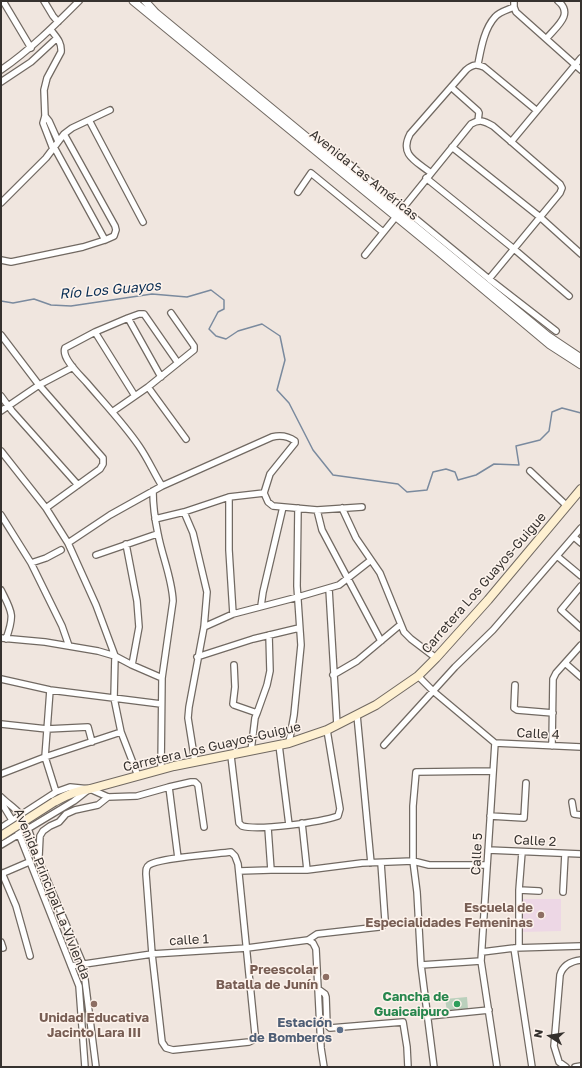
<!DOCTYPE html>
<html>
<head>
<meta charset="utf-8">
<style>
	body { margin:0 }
	#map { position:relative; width:582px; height:1068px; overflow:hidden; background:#f0e6df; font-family:"Golos Text",sans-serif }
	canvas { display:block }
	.frame { position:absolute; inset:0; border:2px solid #36322f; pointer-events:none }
	.north { position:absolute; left:530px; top:1016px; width:40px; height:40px; -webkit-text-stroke:3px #fdf3ec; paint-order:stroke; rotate:282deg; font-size:11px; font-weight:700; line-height:16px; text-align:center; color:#36322f }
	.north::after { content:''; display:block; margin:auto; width:14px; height:18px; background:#36322f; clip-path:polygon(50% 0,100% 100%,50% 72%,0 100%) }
</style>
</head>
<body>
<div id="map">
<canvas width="582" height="1068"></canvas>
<div class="frame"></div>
<div class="north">N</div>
</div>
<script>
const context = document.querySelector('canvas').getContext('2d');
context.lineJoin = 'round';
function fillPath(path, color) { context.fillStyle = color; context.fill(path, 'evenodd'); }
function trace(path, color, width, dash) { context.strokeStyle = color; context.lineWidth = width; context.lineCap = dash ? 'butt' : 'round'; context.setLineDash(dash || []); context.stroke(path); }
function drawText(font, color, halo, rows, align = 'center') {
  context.font = font + ' "Golos Text",sans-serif'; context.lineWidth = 3; context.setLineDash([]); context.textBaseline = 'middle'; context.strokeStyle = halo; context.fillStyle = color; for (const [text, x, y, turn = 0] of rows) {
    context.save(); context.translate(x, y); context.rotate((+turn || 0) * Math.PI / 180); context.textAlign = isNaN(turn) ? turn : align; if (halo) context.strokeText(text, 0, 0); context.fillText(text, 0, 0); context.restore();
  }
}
fillPath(new Path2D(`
	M521,899H561V931L521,932Z`), '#edd7e5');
fillPath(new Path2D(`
	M467,997L468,1009L447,1011L445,999Z`), '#bad0bc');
trace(new Path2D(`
	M1,301L13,303L34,299L51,305L71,306L152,294L187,297L211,290L224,300V309L218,312L209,329L216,336L226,339L238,331L262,324L280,336L285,360L277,390L289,403L313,450L333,475L398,484L407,492L427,490L433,472L446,469L455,472L458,480L476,475L494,464L519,465L516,446L540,440L549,431L552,412L562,408L581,413`), '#7a8a9e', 1.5);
const minor = new Path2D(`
	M3,1L31,48
	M44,1L53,16L58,22
	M514,1V7L516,12L581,70
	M51,30C56,37 62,42 61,52L47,78L44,90L45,116L43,123L53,149
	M547,38C557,26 574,14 558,1
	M478,64C481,49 484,29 495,17C499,12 507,10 514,7
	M1,70C30,50 54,26 79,1
	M1,82L31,62L57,38
	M451,87L478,111L479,113L478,121
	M45,116L49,121L58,141
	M89,120L143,222
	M64,134L115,226L116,230L114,236L105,240
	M511,142L581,58
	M452,147L540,217L581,254
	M326,152L333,151L336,153L489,279L556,331
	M431,173C416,161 399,155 410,134L466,70C473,64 477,64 484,67L536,110
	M426,178L514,249L569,296
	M298,192L311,173L383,232
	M1,203L46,158L64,134L72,128L110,110
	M365,255L471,124C480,119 484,121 493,126L560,184L562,188L560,193L489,279
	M1,260L11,262L83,247L105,240L54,147
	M128,318L139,314H144L178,363
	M95,332L135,396
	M1,335L39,385L103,458V464L100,469L46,508
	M161,377L128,318L95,332L65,348C61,358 80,375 87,383C104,403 124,424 139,446C148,459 154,473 162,486
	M148,387L186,439
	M1,396L12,411L78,485
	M1,411L39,385L73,367
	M112,412L148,387L194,350V346L171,313
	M1,451L46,508L68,543L96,605L115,656L114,698L121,732L138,776
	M530,471L567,506
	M153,491C153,505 155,520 158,534C162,556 172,578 173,601L162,678L161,769
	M229,497V550L233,614
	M342,508L356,538L380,573L404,632L411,639L436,658
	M317,510L322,530L381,641
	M184,512L193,533L207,592L204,627L189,707L188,718L195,762
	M1,515L31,563L62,626L69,646
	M155,519L184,512L229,497L264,493L268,502L273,506L317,510L362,507
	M574,537L581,543
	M68,543L110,515L162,486L272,437C280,435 288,436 295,441V443L270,474L264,493
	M126,544L137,601L139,627L132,665
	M96,555L157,534
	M557,556L581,576
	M31,563L46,558L61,550
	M581,586L561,610L581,628
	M329,589L337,725
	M1,590C12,612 15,614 6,639
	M261,606L263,592L283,507
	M204,627L233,614L298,597L339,585L371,560
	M1,638L45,642L98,651L115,656L132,665L162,678
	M197,657L253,639L299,628
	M565,663L581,677
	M234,665L235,687L233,704L234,705L257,713L255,718L251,751
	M333,675L357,661L400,625
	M418,676L433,691L495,743
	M1,679L50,690L161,704
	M515,685L514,708L517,710L553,713
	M50,690L45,757L56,792
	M257,713L267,685L270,671L269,635
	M357,715L371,863
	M1,724L47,729L88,727L92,742
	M289,743L294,715L301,645L297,586L298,508
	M495,743L481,961L497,1067
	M495,743L581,747
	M279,745L289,825
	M384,745L455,667L493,630L581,528
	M552,746L553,679L556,673L581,645
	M231,756L239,823L242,826C259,831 321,822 338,816L340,809L327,730
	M1,774L45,757L121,732
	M169,787L191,782H195L198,785L204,827
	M1,797C7,803 15,808 20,814C28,823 35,849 39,861L83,964L96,1067
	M1,802L12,820L19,834L79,986L85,1067
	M572,802L574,814L581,815
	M490,816L524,818L526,783
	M302,823L307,870
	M1,828L56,792L70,787L90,789L108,797L137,796L169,787L178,858
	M268,828L271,870H307L362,863L413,861L429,865H487
	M1,845L74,801L88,790
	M488,850L581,854
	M231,852L235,856L238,864L255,1034L253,1040L249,1042L173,1050L166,1048L162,1042L152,954L146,874C146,870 146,867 149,865C157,858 216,854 231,852Z
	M39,856L40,836L43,831L50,826L59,822L66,814L75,810L98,805L108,797
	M239,871L271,870
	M2,873L16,906L30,956
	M1,874L29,862
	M519,890L539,891
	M563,892L565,854
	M308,940L313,943L316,949L321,1048L324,1067
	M1,942L3,948
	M514,948L532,1067
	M519,948V890L522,852
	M482,952L514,948L581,946
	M421,965L481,961
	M71,966L152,954L247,948L308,940L317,934L379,927L384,925L385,920L381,863
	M318,989L325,994L326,997L327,1025L330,1028L403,1022L407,1047L408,1067
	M429,1016L489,1010
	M434,1067L421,965L417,892L413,861V806L416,772L493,771
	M566,1067L559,1062L554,1046L560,975C563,965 572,961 581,960
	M575,1067L581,1066`);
const tertiary = new Path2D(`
	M133,1L439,252L550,345L581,365
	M145,1L156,13L548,336L581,358`);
const secondary = new Path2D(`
	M54,802C66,796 77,790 90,789L174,766L289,743L327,730L376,705L418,676L436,658L488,600L581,489`);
trace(minor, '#716962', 8);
trace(tertiary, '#716962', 9);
trace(secondary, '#716962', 10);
trace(minor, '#fff', 5.5);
trace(tertiary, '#fff', 7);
trace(secondary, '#fef0d1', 8);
const secondaryBridge = new Path2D(`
	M1,836L54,802`);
trace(secondaryBridge, '#716962', 10, []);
trace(secondaryBridge, '#fef0d1', 8);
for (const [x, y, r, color] of [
	[541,915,4,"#8d6e63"],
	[326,977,4,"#8d6e63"],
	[94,1004,4,"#8d6e63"],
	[457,1004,4,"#2e9e5b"],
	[340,1030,4,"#5c6f8a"]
]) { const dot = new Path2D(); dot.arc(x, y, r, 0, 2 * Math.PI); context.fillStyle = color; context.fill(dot); trace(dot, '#fdf3ec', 1.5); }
drawText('13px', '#36322f', '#fdf3ec', [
	["Avenida Las Américas",364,175,39],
	["Carretera Los Guayos-Guigue",484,583,-49],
	["Calle 4",538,734,3],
	["Carretera Los Guayos-Guigue",212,747,-13],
	["Calle 2",535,841,3],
	["Calle 5",477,854,-87],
	["Avenida Principal La Vivienda",52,894,68],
	["calle 1",189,940,-3]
]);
drawText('bold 13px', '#785e54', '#fdf3ec', [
	["Escuela de",533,908],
	["Especialidades Femeninas",533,923],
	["Preescolar",318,970],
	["Batalla de Junín",318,985],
	["Unidad Educativa",94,1018,"center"],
	["Jacinto Lara III",94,1033,"center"]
], 'right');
drawText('bold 13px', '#27864d', '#fdf3ec', [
	["Cancha de",449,997],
	["Guaicaipuro",449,1012]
], 'right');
drawText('bold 13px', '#4e5e75', '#fdf3ec', [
	["Estación",332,1023],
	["de Bomberos",332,1038]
], 'right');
drawText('italic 14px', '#072c53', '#fdf3ec', [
	["Río Los Guayos",110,290,-5]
]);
</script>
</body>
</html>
